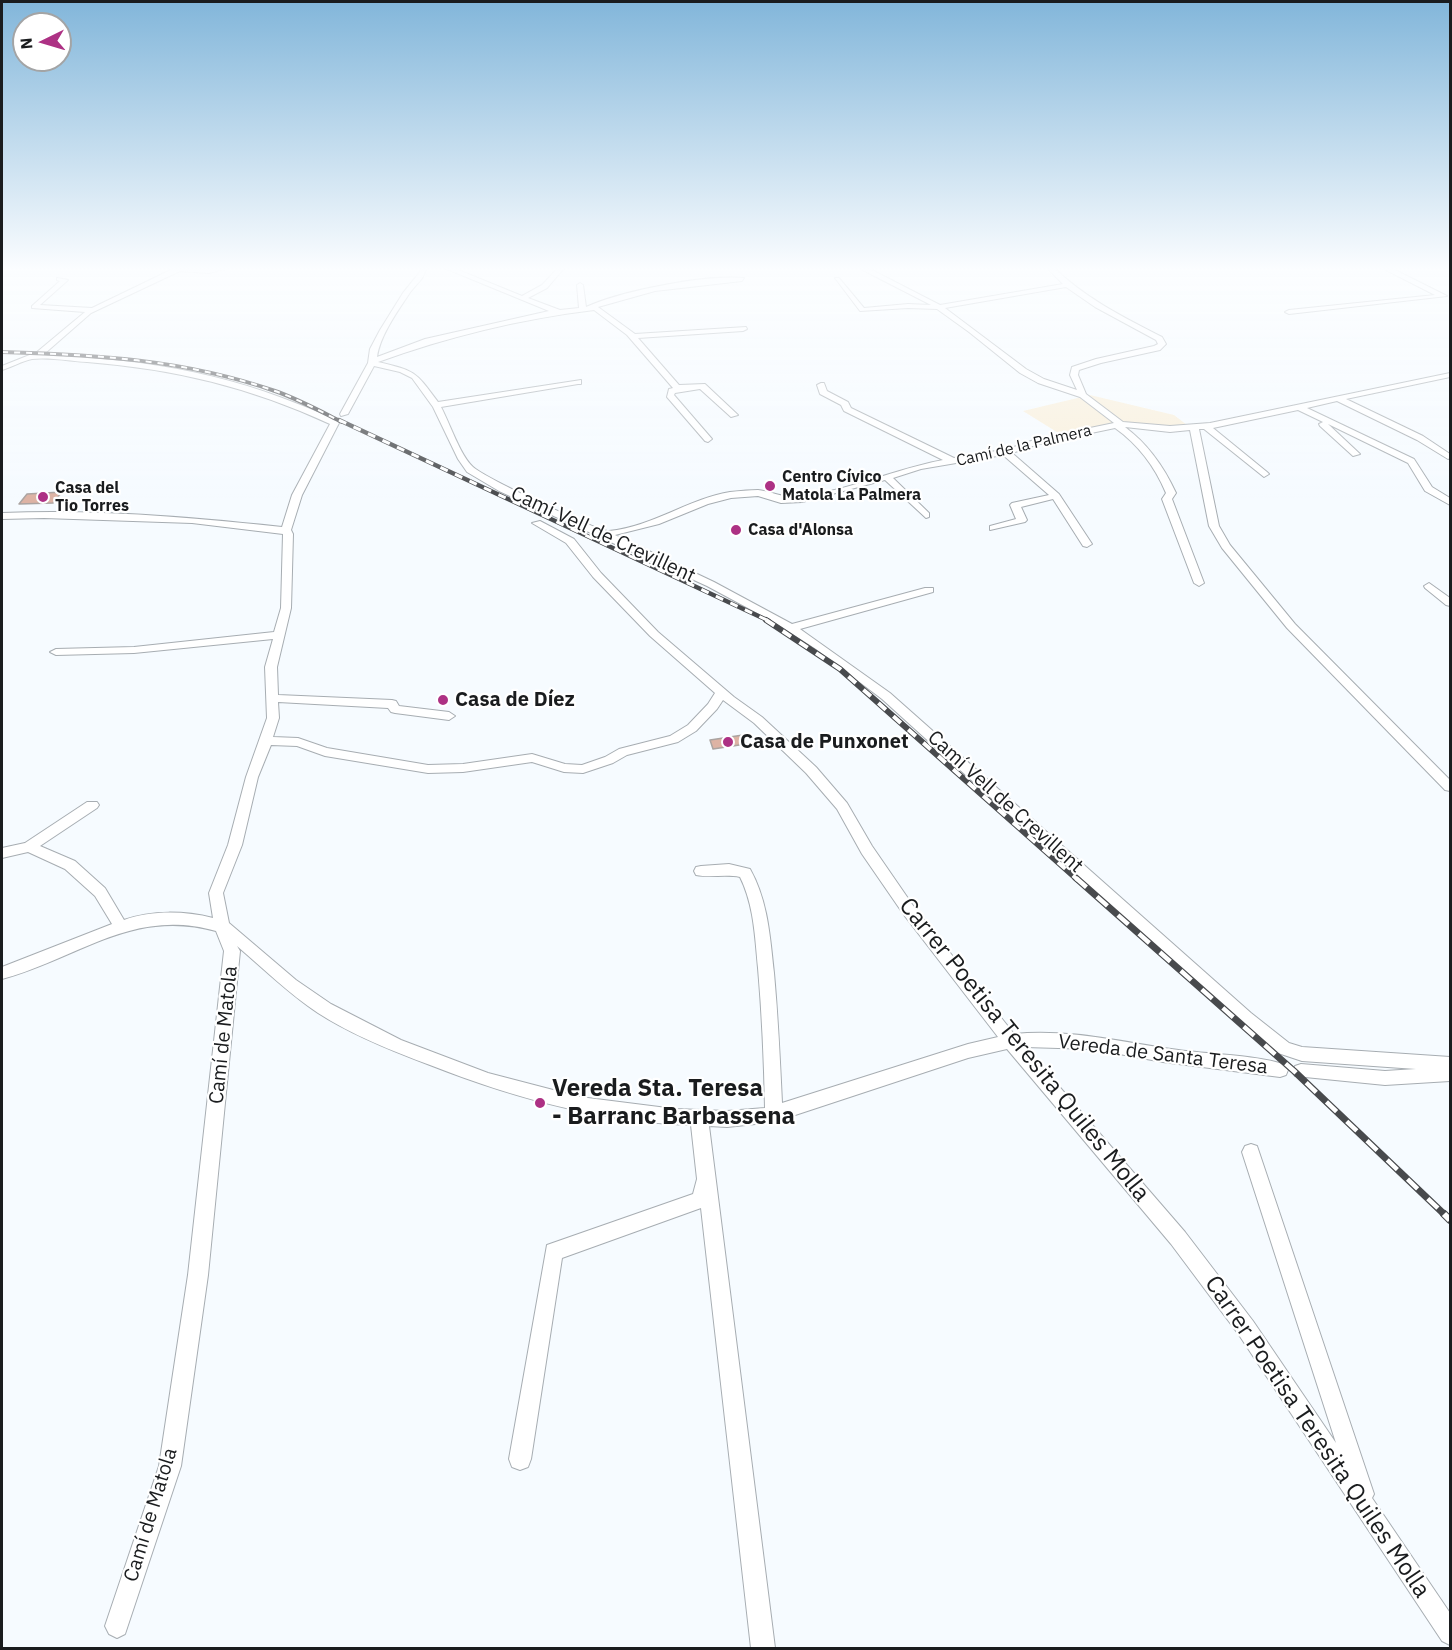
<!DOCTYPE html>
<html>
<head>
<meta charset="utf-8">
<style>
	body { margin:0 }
	#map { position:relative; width:1452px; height:1650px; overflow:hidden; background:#f6fbff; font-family:"IBM Plex Sans",sans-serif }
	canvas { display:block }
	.frame { position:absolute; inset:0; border:3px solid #1a1c1e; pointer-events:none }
	.north { position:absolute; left:12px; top:12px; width:60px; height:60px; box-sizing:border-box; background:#fff; border:2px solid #a3a4a5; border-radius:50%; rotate:265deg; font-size:16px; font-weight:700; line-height:24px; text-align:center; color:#1a1c1e }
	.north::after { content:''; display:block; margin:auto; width:21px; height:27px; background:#ad3184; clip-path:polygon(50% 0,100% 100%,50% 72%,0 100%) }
</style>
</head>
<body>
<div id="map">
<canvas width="1452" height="1650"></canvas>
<div class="frame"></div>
<div class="north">N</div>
</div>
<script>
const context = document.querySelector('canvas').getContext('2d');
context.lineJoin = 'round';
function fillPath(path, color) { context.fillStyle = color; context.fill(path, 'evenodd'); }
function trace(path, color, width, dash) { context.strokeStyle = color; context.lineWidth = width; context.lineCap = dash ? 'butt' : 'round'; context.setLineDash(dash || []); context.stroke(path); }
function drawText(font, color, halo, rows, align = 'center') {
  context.font = font + ' "IBM Plex Sans",sans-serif'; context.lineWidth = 4.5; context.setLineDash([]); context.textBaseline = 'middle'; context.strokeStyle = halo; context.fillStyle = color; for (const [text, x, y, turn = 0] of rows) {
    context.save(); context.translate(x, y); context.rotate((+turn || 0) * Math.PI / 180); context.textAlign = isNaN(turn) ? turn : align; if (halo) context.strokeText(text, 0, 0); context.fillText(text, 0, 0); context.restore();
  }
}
fillPath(new Path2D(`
	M1090,395L1174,415L1187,425L1165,427L1114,423L1060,434L1023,411Z`), '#f9efda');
const building = new Path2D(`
	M62,492L53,503L19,504L27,494Z
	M743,735L746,744L713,749L710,740Z`);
fillPath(building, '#ddb3a4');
trace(building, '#aba4a1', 1.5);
const minor = new Path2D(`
	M177,267L209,269L233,267L209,273L180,271L91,313L43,355C154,360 236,374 338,421L339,423L302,495L291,530L293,534L291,608L277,667L278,695L392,700L396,701L399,706L449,712L455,716L449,720L395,713L391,712L388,708L278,702L279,718L273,737L298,738L327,748L428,765L463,764L532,754L565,764L582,765L605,757L619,749L670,736L688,725L708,704L715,693L650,636L593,577L566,543L532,523L540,521L574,539L601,573L658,632L734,697L762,717L816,767L847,803L872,846L914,907L1014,1034C1072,1028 1129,1044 1186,1051C1214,1054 1261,1056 1286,1065L1288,1070L1286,1075L1280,1077L1163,1062L1092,1049L1025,1047L1185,1232L1253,1321L1336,1443L1242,1152L1245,1146L1251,1144L1257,1146L1374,1494L1372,1498L1450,1613V1645L1442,1641L1239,1335L1171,1244L1007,1049L968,1058L774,1122L727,1127L709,1126L775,1648H751L701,1208L562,1258L531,1459L528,1467L520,1470L512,1467L509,1459L547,1245L693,1194L697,1179L691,1125C601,1122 514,1098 430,1065C392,1051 352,1035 318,1013C289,994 264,969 237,946L240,951L208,1275L181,1466L125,1634L117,1638L109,1634L105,1626L159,1466L188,1275L224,951L216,931C132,907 78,959 2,979V967L112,924L95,896L65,869L28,852L2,858V848L25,843L87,802H97L99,805L97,808L40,846L75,861L105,888L124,920C152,910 185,911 213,918L209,893L228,845L246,777L267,718L265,667L273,639L134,653L56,655L50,652L56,649L134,647L274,632L281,608L283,534L192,523L44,518L2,519V513C95,509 189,517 282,527L292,495L330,424C250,387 175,369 87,362C70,361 49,357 32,359C22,361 12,367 2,370V366L37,352L85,312L32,308V306L60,281L57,280V278L68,280L40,305L92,308ZM723,700L754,723L806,773L837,809L862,854L904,915L998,1037L968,1044L782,1103C780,1060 778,1016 774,973C770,937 768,901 750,869L729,864L701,866L696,867L694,871L696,875C710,878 725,874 740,877C754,905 755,937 758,968C762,1014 764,1061 765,1108L727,1111L675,1109L580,1097L488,1073L401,1040L331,1004L296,980L229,923L223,893L242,845L258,777L271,745L297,746L325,756L428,773L463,772L532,762L564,772L583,773L613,763L627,755L678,742L696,731L717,709Z
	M420,267H426C426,278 414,286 409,294C397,312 380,336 377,357L425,339L549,311L442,267H451L522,296L542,285L559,267H565L547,288L528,298L560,310L579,308L577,285L580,283L583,285L586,307C620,291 707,274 744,278L742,281L655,291L598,307L635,334L746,327L747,329L743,331L638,338L679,385L705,384L738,415L731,417L700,389L675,393L674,395L712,439L708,442L705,441L667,397L669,389L673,388L627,335L594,310C520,319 447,337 378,362C416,371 415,371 438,402L581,380V384H578L441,407C450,424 460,455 473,467C483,477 599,532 609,531C652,527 688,499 730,492C739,491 749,490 758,490C775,492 782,499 802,496C851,490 895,469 943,460L844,411L841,405L820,394L817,385L821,383H824L827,391L848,402L851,408L954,458L1008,449L1037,439L1114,423L1080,397L1038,383L1020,373L969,332L937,309L908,308L860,311L835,278H839L864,308L908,304L931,305L857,267H866L940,305L1063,284L1046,267H1053C1085,298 1123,317 1162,337L1166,344L1160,350L1101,363L1079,370L1078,375L1086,394L1123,422L1170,426L1210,423L1450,373V377L1346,399L1423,436L1450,454V458L1448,459L1417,440L1337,401L1307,408L1414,459L1432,487L1450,498V505L1425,491L1408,463L1328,424L1360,454L1353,456L1320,426L1319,424L1323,422L1298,410L1213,428L1267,472L1269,474L1264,477L1204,429H1199L1219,526L1230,545L1295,624L1450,780V791L1445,790L1287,628L1222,548L1209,526L1190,430L1170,432L1125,427C1148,444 1164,467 1176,493L1172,499L1204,583L1199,586L1194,583L1162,499L1166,493C1155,467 1139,445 1115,428L1039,444L1012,453L1059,494L1092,544L1087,547L1083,546L1053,499L1021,507L1027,520L1025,522L990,530V526L1016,519L1010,505L1012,503L1049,495L1003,455L921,469L893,478L929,513V517L926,518L885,480L802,502L781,503L758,496L731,498L708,504L659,524L615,535L714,582L792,624L925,588H933V592L800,629L890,693L1251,1013L1289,1043L1302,1047L1450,1057V1081L1385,1085L1295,1076L1293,1071L1295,1066L1301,1064L1385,1071L1416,1069L1302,1061L1278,1053L1239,1023L882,699L816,649L774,622L707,586L499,491L467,472L458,459L433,407L412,378L400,372L374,366L348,414L341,416L340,414L368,363L370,349L380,330L403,293L420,272ZM1066,287L1095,307L1156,340L1158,344L1154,346L1096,359L1072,367L1070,375L1077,390L1044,379L1026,369L945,308Z
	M1380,267H1389L1447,296L1289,314L1285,312L1289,310L1435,295Z
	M1429,583L1450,598V606L1446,605L1425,588L1424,586Z`);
trace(minor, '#a7adb2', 2);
fillPath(minor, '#fff');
const railFar4 = new Path2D(`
	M2,352C98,355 182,359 275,391C298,399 320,411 342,422`);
const railFar3 = new Path2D(`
	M339,420L769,621`);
const railFar2 = new Path2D(`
	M766,620L840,669L1078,880`);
const railFar1 = new Path2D(`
	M1076,878L1294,1071L1445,1215`);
const rail = new Path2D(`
	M1444,1214L1450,1220`);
trace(railFar4, '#484a4d', 4);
trace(railFar3, '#484a4d', 4.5);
trace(railFar2, '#484a4d', 6);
trace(railFar1, '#484a4d', 7);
trace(rail, '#484a4d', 8);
trace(railFar4, '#fff', 2, [6]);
trace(railFar3, '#fff', 3, [8]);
trace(railFar2, '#fff', 4, [10]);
trace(railFar1, '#fff', 4.5, [14]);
trace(rail, '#fff', 6, [17]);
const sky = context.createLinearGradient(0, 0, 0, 498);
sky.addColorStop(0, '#82b6da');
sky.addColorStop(0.54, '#fbfdff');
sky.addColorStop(1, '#fbfdff00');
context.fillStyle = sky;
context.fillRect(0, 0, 1452, 498);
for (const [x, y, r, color] of [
	[770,486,6,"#ad3184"],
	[43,497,6,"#ad3184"],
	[736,530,6,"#ad3184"],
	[443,700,6,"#ad3184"],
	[728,742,6,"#ad3184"],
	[540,1103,6,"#ad3184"]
]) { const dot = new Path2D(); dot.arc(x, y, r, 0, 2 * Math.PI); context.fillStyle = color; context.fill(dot); trace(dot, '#fff', 2); }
drawText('16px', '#1a1c1e', '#fff', [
	["Camí de la Palmera",1024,446,-13]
]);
drawText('bold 16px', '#1a1c1e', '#fff', [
	["Centro Cívico",782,477],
	["Matola La Palmera",782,495],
	["Casa del",55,488],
	["Tio Torres",55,506],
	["Casa d'Alonsa",748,530]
], 'left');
drawText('20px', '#1a1c1e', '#fff', [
	["Camí Vell de Crevillent",603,535,25],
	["Camí Vell de Crevillent",1005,802,42],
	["Camí de Matola",224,1035,-84],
	["Vereda de Santa Teresa",1163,1055,7],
	["Camí de Matola",151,1515,-73]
]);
drawText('bold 20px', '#1a1c1e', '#fff', [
	["Casa de Díez",455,700],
	["Casa de Punxonet",740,742]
], 'left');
drawText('24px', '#1a1c1e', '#fff', [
	["Carrer Poetisa Teresita Quiles Molla",1024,1050,51],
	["Carrer Poetisa Teresita Quiles Molla",1317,1437,56]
]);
drawText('bold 24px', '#1a1c1e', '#fff', [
	["Vereda Sta. Teresa",552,1089],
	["- Barranc Barbassena",552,1117]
], 'left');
</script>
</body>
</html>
